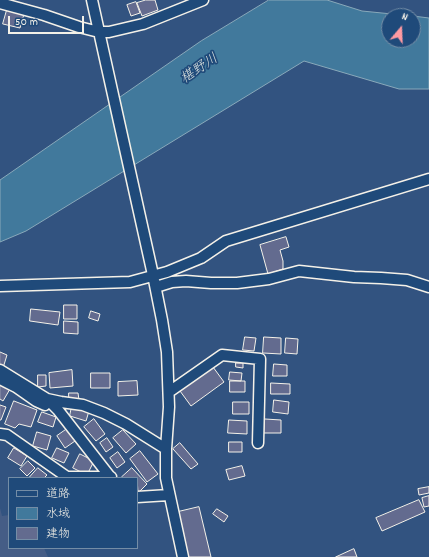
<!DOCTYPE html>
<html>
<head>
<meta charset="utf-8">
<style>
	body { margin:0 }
	#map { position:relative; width:429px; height:557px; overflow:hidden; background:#325380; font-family:Dekko,"Klee One",sans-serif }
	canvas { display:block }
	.legend { position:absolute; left:8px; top:477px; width:130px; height:72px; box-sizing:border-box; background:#1f4a7a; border:1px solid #748da6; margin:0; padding:5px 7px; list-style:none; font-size:12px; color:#f4f1e8 }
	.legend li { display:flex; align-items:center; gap:8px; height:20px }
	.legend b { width:20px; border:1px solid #748da6 }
	.north { position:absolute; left:381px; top:8px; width:40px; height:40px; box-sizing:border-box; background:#1f4a7a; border:1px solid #748da6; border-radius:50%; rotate:19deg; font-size:11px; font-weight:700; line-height:16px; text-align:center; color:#f4f1e8 }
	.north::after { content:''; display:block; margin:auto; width:14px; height:18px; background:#ff9aa2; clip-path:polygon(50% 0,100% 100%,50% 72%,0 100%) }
	.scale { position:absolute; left:8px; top:16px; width:76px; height:18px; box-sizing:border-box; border:2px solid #f4f1e8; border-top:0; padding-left:5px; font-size:12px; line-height:14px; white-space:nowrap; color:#f4f1e8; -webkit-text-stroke:3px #1f4a7a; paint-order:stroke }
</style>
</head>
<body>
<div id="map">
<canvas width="429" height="557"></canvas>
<ul class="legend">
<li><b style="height:5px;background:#1f4a7a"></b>道路</li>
<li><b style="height:11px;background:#41799c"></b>水域</li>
<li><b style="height:11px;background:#636b8f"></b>建物</li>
</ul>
<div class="north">N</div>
<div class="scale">50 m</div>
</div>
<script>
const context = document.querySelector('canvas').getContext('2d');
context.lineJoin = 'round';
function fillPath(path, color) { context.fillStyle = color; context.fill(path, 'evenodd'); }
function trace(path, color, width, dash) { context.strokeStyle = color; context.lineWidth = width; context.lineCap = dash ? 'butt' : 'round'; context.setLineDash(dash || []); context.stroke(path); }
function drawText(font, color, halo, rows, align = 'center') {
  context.font = font + ' Dekko,"Klee One",sans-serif'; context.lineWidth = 3.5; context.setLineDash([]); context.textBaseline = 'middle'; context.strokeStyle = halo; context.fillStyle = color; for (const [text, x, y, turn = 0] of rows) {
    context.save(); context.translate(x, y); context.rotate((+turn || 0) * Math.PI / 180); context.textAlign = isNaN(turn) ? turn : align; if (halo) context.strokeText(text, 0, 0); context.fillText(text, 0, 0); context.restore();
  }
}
fillPath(new Path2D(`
	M0,508L2,516L9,515V548H44L48,557H0Z`), '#455d86');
const water = new Path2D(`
	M269,0H327L362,11L412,16H389V40H413V16L429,18V89H399L304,61L26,231L0,242V180L201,41Z`);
fillPath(water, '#41799c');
trace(water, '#89a9ba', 1);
const building = new Path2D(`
	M146,0H155L158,10L142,16L137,3Z
	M136,2L140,13L131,16L127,5Z
	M7,10L24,14L20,28L3,24Z
	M286,237L289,247L280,250L283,261V269L268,274L260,245Z
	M64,305H77V319H64Z
	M31,309L60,312L58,325L30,321Z
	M91,311L100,314L98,321L89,318Z
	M64,321L78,322V334L64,333Z
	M245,337L256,338L254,351L243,350Z
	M264,337L281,338V354L263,353Z
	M286,338L298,339L297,354L285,353Z
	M0,352L7,355L3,368L0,367Z
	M236,363H243V368L236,367Z
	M274,364L287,365V376H273Z
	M213,367L224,382L191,406L180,391Z
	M72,370L73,386L50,388L49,373Z
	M230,372L242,373L241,381L229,380Z
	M91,373H110V388H91Z
	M38,375H46V386L38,387Z
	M137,381L138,395L118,396V382Z
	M230,381H245V392H230Z
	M271,383L290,384V394H271Z
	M0,384L10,389L3,401L0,399Z
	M69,393H78L79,400H69Z
	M274,400L289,402L288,414L273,412Z
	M14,401L37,410L31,427L19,424L15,428L5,424Z
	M233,402H249V414H233Z
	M0,405L6,407L1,420H0Z
	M72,406L89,411L86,421L70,416Z
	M42,412L56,417L53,427L38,422Z
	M94,419L105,434L96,441L84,427Z
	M265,419L281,420V433H264Z
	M229,420L247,421V434L228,433Z
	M67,429L75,441L65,448L57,436Z
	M123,430L136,444L126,453L113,438Z
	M37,432L51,436L47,450L33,446Z
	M107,438L113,447L106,452L100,443Z
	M229,442H242V452H229Z
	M180,443L198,464L191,469L173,449Z
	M14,448L27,456L21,466L8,458Z
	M57,448L69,453L64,463L52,458Z
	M140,451L158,474L147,482L130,459Z
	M118,452L125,462L117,468L110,458Z
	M80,454L94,461L87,475L73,468Z
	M28,461L35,468L27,476L20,469Z
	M242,466L245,476L229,480L226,470Z
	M38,468L47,475L44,478H29Z
	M132,468L147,484L138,493L137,478H123L122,477Z
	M429,487V493L419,495L418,489Z
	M429,496V506L424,507L422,498Z
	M419,500L425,512L382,531L376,518Z
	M199,507L211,557H188L178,512Z
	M217,509L228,516L224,522L213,514Z
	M354,549L357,557H336Z`);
fillPath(building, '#636b8f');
trace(building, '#f4f1e8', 1);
const minor = new Path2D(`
	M92,0L153,275L162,320L167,352L169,407L166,449V478L183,557
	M0,3L44,15L79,27L99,32H109L143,24L203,0
	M0,286L130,282L167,272L201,258L226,241L429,179
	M156,287L172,282L186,281L211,283H237L269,279L299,271L354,277L381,278L407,280L429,287
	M0,370L47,399L61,402L83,405L104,413L126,424L166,449
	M0,379L16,387L36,401L45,405L47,399L58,410L111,478
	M169,392L222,355L260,359L258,443
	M0,434L7,435L67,477H111
	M137,497L169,495`);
trace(minor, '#f4f1e8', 13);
trace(minor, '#1f4a7a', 10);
drawText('italic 14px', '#d9dfdd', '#1f4a7a', [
	["椹野川",200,70,-34]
]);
</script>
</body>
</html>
